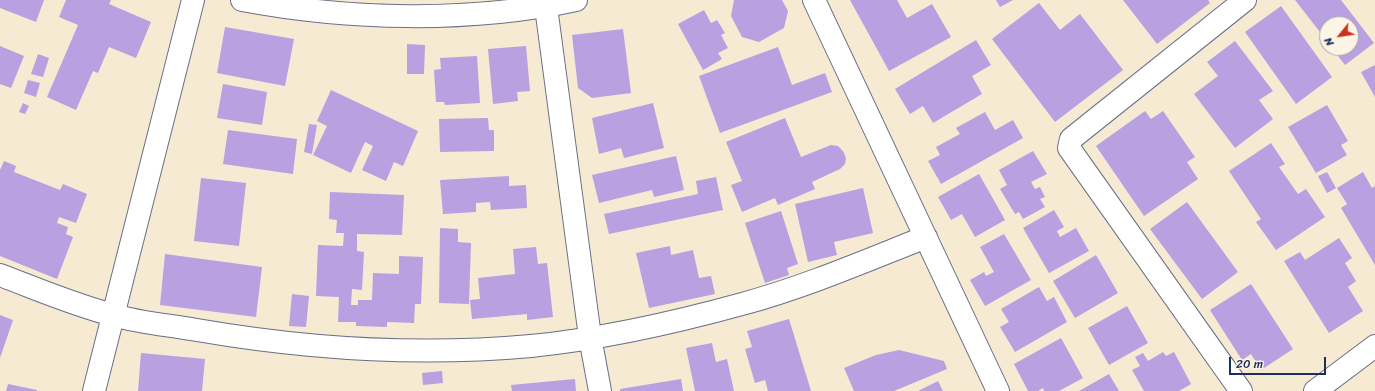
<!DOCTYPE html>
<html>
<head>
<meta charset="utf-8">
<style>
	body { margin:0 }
	#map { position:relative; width:1375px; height:391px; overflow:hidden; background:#f6ead2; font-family:Sriracha,sans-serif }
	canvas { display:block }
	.north { position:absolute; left:1319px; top:16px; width:40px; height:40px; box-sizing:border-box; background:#fcf5e5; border:1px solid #a2a6af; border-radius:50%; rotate:240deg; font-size:11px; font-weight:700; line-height:16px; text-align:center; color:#1b2f5e }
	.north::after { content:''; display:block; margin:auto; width:14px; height:18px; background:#c8321e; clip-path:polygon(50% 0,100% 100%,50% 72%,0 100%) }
	.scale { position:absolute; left:1229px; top:357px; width:97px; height:18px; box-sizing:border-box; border:2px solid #1b2f5e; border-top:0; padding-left:5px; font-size:12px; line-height:14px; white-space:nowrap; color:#1b2f5e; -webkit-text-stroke:3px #fcf5e5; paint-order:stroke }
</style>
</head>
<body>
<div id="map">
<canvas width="1375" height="391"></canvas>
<div class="north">N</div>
<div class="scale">20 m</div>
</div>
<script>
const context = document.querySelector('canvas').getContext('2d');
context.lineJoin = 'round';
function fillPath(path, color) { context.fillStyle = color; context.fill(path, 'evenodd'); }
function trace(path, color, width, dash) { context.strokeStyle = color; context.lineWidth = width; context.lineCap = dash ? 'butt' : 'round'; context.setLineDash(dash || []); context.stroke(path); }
fillPath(new Path2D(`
	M0,0H44L36,22L0,8Z
	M66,0H111L109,4L151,22L136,58L109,47L98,73L93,71L76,110L47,97L78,25L59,17Z
	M734,0H782L788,11L784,28L759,42L742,37L731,16Z
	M850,0H897L907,18L932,4L951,37L889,71Z
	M996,0H1013L1000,7Z
	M1123,0H1208L1210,3L1157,44Z
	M1295,0H1341L1374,43L1345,65L1332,48H1351V24H1327V41Z
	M1039,3L1060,30L1080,14L1123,70L1055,122L992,39Z
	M1281,6L1332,77L1296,104L1245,32Z
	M704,10L711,23L717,20L725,33L721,35L728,48L718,53L722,59L703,70L678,24Z
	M225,27L294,39L285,86L217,73Z
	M623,29L631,93L592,98L578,88L572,35Z
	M976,40L991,65L972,76L982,94L933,123L923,106L910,114L895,89Z
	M1235,41L1273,91L1259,100L1273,119L1235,148L1194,94L1218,76L1207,62Z
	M407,44L425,45L424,74H407Z
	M0,46L24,56L11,88L0,84Z
	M526,46L530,91L517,92L518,101L493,104L488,49Z
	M778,47L792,85L825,73L832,92L720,133L699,76Z
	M38,54L49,58L43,77L31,74Z
	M477,56L480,103L445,105L444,102H436L434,70L441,69L440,58Z
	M1375,65V97L1361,72Z
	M28,80L40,83L36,97L24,93Z
	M223,84L267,92L262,125L217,118Z
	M331,90L418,131L403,166L394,162L386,181L362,170L373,146L365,142L351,173L313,155L327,126L317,121Z
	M23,103L29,106L25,114L19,112Z
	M653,103L664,148L624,158L621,148L599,154L592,118Z
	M1327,105L1348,141L1341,145L1347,155L1316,173L1288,127Z
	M1145,111L1151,119L1163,111L1195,157L1187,162L1198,179L1144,216L1096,146Z
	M985,112L995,130L1013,120L1023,138L941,184L928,161L940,155L936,147L960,134L956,128Z
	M488,118L489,130H494V151L440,152L439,119Z
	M785,118L801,157L831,145L838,146L843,151L846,158L845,164L840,169L812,182L815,189L778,205L775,198L742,212L731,185L742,181L726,142Z
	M309,124L317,125L312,154L304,152Z
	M228,130L297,139L293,174L223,164Z
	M1271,143L1285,164L1279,167L1298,194L1306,189L1325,217L1276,250L1256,222L1261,219L1229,171Z
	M1033,151L1047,174L1031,182L1035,189L1040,187L1045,197L1040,199L1045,207L1023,219L1019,212L1015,214L1000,189L1007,185L999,170Z
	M676,156L684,190L654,197L652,190L599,203L592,175Z
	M4,161L16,166L14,172L60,190L63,184L87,194L76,223L59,217L57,223L68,227L66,234L73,237L57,279L0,256V170Z
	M1327,172L1336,188L1327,193L1318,176Z
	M1363,172L1372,188L1375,186V265L1341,208L1347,204L1337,188Z
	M979,174L1005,220L975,237L962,214L951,220L938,197Z
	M509,176V186L526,185L527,208L491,210L490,202L476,203V212L443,214L440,180Z
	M716,177L723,210L609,234L604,214L698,194L696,181Z
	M201,178L246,183L239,246L194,241Z
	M863,188L873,233L834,242L837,255L808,262L795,204Z
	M330,192L404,195L402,235L357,234V251L364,252L362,290L352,289L351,305H358V300H372L373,273L399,274V256L423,257L421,304H415L414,323L387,322V327L356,326V322H338L339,297L316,296L318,245L343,246L344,233H336L337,220L329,219Z
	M1187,202L1238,272L1202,299L1150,229Z
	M1054,210L1064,227L1057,231L1060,237L1076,228L1089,251L1049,273L1023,228Z
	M781,211L798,264L787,268L789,275L765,283L745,223Z
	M440,228L458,229V242L471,243L469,304L439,303Z
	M1004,234L1031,280L985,306L970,280L984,272L986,276L994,272L980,247Z
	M1339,238L1352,258L1345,263L1356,281L1348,287L1363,311L1329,333L1284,261L1300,252L1305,260Z
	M670,246L671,255L693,250L699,278L711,276L715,294L649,308L636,253Z
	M536,247L538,264L547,263L553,317L527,320V314L472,319L470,300L480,299L478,278L515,274L513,249Z
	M165,254L262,267L256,317L160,305Z
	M1096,255L1118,293L1075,318L1053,281Z
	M1251,284L1293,349L1261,370L1251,354L1242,360L1210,310Z
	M1039,287L1047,301L1054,297L1067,322L1015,352L1000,327L1009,322L1001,309Z
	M292,294L309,296L306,327L289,326Z
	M1127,306L1148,343L1109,365L1088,328Z
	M0,315L13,320L0,358Z
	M789,319L811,391H768L765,380L755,383L745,349L752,347L747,331Z
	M1061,338L1083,378L1059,391H1044L1043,388L1038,391H1028L1014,364Z
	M712,343L716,362L727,359L734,391H695L686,348Z
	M899,350L944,361L947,369L894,391H854L844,368L876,355Z
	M1163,352L1166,356L1174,352L1191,384L1179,391H1144L1132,370L1140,366L1135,357L1143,353L1148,361Z
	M141,353L205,359L202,391H138Z
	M442,371L443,383L423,385L422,373Z
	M1109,374L1119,391H1079Z
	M575,379L576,391H512L511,385Z
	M681,379L683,391H620V389Z
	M938,381L943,391H918Z
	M8,384L37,390V391H6Z`), '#b8a0e1');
const minor = new Path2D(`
	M242,0C348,20 470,23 576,0
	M814,0L998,391
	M546,7L590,337L600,391
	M0,275C37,289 74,305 113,315C140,323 169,325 197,330C307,349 420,356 531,346C602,339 673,323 742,304C805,287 865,261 926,237
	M94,391L193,0
	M1241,391L1069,148L1071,139L1245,0
	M1315,391L1375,346`);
trace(minor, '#687087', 24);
trace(minor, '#fff', 22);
</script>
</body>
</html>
